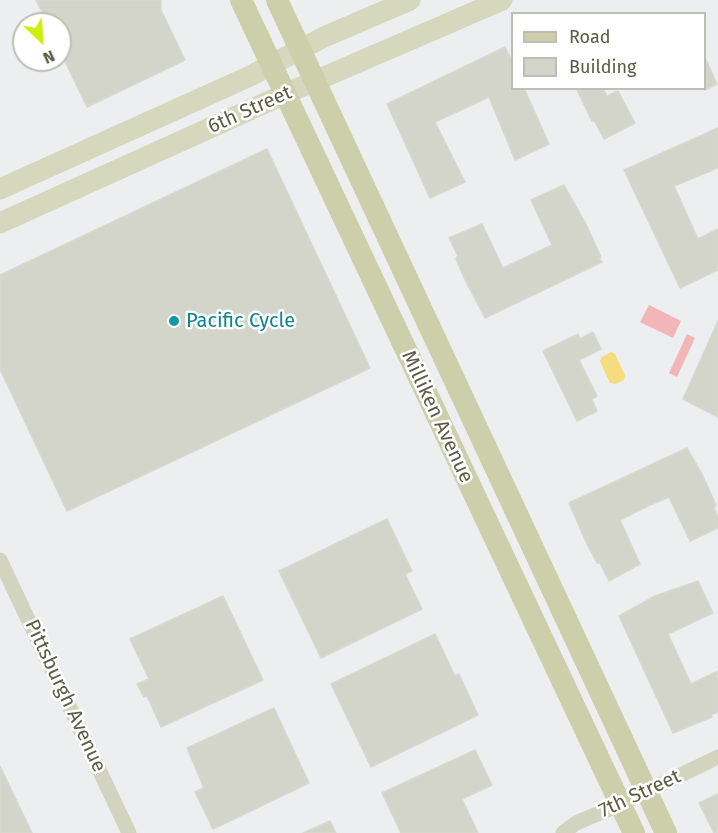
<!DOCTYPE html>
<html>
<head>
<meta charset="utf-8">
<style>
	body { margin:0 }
	#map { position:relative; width:718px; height:833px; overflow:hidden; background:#edeef0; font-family:"Fira Sans",sans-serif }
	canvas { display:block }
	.legend { position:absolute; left:511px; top:12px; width:195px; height:78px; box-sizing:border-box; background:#fff; border:2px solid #bdbeb4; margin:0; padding:8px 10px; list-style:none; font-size:18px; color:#5b5c44 }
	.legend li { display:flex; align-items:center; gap:12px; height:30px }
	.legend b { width:30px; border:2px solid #bdbeb4 }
	.north { position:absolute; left:12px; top:12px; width:60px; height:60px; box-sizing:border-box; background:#fff; border:2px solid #bdbeb4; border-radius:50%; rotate:155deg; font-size:16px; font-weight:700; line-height:24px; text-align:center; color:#5b5c44 }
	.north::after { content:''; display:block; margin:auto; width:21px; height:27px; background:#ccef08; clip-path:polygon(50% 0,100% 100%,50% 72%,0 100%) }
</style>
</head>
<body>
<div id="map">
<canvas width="718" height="833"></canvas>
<ul class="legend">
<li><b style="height:8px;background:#cccfaa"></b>Road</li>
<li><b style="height:16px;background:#d3d5cb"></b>Building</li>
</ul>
<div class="north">N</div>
</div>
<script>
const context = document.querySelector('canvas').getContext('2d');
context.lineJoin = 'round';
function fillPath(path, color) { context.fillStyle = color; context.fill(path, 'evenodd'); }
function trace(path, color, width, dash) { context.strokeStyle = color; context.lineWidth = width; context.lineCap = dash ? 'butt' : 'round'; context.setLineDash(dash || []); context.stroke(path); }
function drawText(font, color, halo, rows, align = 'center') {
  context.font = font + ' "Fira Sans",sans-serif'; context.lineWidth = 5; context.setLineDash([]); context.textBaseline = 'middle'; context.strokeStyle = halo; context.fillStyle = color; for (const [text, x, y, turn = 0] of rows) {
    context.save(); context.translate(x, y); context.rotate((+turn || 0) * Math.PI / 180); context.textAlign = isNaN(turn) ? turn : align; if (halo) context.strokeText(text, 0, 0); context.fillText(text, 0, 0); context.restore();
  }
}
fillPath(new Path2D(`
	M649,305L681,321L673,338L640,322Z
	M687,334L695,338L677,377L669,373Z`), '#f3b6b8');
fillPath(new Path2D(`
	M611,352L615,354L625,375L624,380L615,384L610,383L600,361L602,357Z`), '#f4dc7f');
const building = new Path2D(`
	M36,0H161V10L185,60L87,107L60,51V24H48Z
	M505,47L513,63V88H524L549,144L515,160L489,97L435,122L465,182L430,198L387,104Z
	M705,57L717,84L705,90Z
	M576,88H603L607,96L618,91L635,123L604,139L595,122L592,121Z
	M718,128V168L674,186L698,239L718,229V270L680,288L624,170Z
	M267,149L370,368L67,511L0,369V275Z
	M564,185L586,224L601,257L599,258L602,262L485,318L465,280L456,259L458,256L449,238L482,224L503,268L552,245L531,200Z
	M718,321V417L683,399Z
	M593,332L601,349L579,360L597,396L592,399L597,411L577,421L543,351L578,334L580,339Z
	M687,448L702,474L716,505L714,508L718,517V528L690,541L669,497L650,505L620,520L640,564L609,581L600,563H597L586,542L569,503Z
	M387,519L412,571L405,574L422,609L321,658L279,571Z
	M698,581L713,613L668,634L691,684L718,671V712L711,715L712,717L673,733L619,616L655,596Z
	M223,596L263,680L161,727L147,696L144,697L137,684L149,679L130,639Z
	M435,634L455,676L459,674L478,715L371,767L331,684Z
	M274,708L309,783L213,829L195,792L204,788L187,748Z
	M475,750L492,785L462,799L478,833H401L382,793Z
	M0,766L32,833H0Z
	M718,794V833H714L699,803Z
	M330,821L336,833H303Z`);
fillPath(building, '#d3d5cb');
trace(building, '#d7d9d0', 1.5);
trace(new Path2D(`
	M0,560L129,833
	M563,833L576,823L621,804L718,757`), '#d3d4bf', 15);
trace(new Path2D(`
	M0,189L248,77L324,37L410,0
	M0,223L285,94L502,0`), '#d5d8bd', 21);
trace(new Path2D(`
	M241,0L634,833
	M277,0L666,833`), '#cccfaa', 22);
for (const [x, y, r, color] of [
	[174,321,6,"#0f9aa8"]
]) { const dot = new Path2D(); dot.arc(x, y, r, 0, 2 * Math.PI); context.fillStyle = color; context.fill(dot); trace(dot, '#fff', 2); }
drawText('20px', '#5b5c44', '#fff', [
	["6th Street",250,110,-24],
	["Milliken Avenue",437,417,65],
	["Pittsburgh Avenue",65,696,65],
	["7th Street",640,794,-25]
]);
drawText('20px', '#0d838f', '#fff', [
	["Pacific Cycle",186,321]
], 'left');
</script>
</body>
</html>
